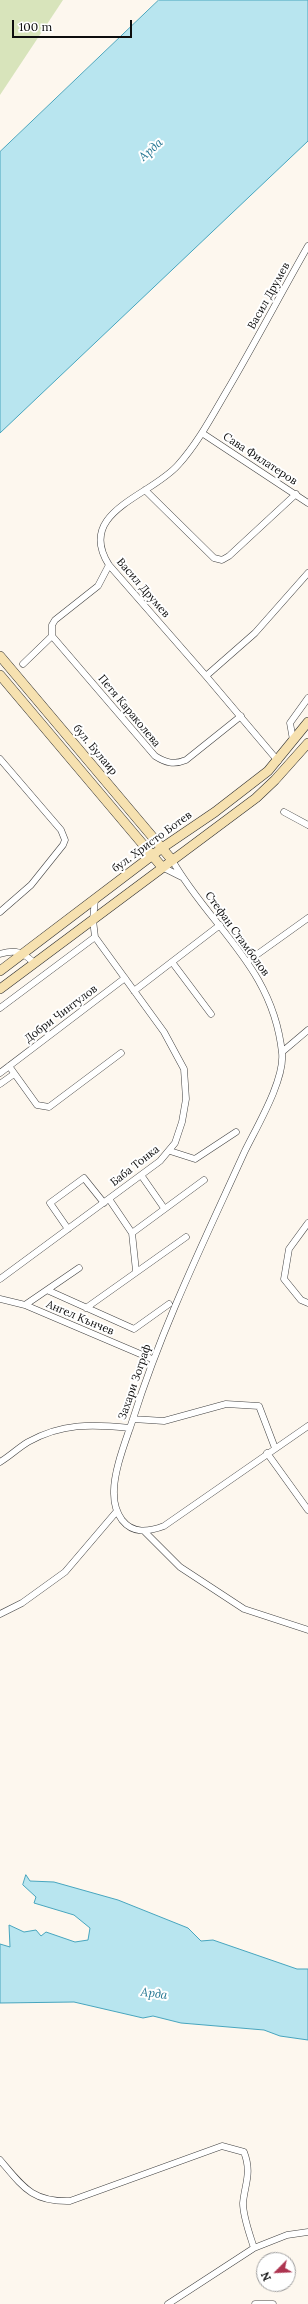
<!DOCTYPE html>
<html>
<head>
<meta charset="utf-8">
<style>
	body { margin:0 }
	#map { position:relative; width:308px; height:2304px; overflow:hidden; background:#fdf7ee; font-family:Lora,serif }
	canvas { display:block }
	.north { position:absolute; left:256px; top:2252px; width:40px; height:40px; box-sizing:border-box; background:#fff; border:1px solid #9e9e9e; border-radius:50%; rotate:246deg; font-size:11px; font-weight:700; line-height:16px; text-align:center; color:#0d0d0d }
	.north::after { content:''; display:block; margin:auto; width:14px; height:18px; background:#ad3450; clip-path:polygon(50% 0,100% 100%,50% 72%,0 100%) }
	.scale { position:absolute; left:12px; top:20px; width:120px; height:18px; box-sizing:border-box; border:2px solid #0d0d0d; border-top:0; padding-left:5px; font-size:12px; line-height:14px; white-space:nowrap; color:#0d0d0d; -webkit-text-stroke:3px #fff; paint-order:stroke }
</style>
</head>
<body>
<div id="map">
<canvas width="308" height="2304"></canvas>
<div class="north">N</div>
<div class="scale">100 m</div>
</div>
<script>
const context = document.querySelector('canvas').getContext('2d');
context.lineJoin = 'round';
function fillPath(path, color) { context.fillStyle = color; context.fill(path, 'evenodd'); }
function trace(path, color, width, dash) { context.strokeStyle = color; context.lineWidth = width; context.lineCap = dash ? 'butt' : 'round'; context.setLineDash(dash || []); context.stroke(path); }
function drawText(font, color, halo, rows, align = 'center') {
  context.font = font + ' Lora,serif'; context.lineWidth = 4; context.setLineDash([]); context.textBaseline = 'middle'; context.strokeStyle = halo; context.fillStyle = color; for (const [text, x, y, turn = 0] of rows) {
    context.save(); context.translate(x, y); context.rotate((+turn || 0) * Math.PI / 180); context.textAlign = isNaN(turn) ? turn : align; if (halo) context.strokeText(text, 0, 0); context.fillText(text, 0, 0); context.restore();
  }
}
fillPath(new Path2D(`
	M0,0H63L0,95Z`), '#d8e4bb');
const water = new Path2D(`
	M159,0H308V141L0,433V152Z
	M26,1875L30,1881L54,1882L118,1900L188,1928L201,1941L213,1940L297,1969H308V2040L280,2036L264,2030L181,2023L153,2016L143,2018L74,2002L0,2003V1944L10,1947L9,1925L24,1932L36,1930L41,1936L46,1932L75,1942L88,1940L90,1928L74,1915L34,1903L36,1897L23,1885Z`);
fillPath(water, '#b8e5ef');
trace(water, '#47a5be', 1);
const minor = new Path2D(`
	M202,433L308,503
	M145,490L214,558L222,560L229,556L296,494
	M52,636L155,756C166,763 174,765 186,760L241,716
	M23,664L52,636V625L55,620L98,586L109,565
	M206,676L255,633L308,573
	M293,740L290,723L308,698
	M0,759L61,830L65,840L63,845L31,885L0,912
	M278,761L206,676L109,565C75,512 151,496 178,465C197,444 211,418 225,394C254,345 280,295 308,246
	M284,812L308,825
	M172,860C211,928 273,967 282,1053C285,1080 256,1128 244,1153C204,1241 162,1327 133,1419C126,1440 113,1472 114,1494C114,1503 117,1513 122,1520C133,1534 148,1532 164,1526L308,1426
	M162,867L182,877
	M0,954C16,949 23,952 34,963
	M248,961L308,918
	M172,962L211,1014
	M134,991L220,925
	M0,1008L95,937
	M282,1052L308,1030
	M9,1066L37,1105L49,1107L121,1053
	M0,1073L125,978
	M0,1084L14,1074
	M170,1151L195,1159L236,1132
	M141,1175L164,1208
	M109,1199L132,1233L136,1271
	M308,1223L289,1249L284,1279L301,1300L308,1303
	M68,1229L50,1203L84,1178L104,1203
	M132,1233L204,1180
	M0,1279L160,1161L175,1143L182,1122L186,1099L184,1069L164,1032L95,937L93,920L95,899
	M47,1290L134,1329L169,1304
	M0,1299L25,1305L152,1359
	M25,1305L79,1268
	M86,1308L186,1237
	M133,1419L164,1421L226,1404L259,1406L275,1448
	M267,1453L308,1510
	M0,1462C10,1456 18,1448 28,1442C62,1423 92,1424 130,1428
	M145,1532L180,1567L244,1609L308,1630
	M0,1614L22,1603L65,1572L117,1511
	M0,2160C23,2187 32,2202 70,2201L222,2146L244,2152C252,2173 245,2183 243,2203C243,2217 250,2235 254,2248
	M168,2304L254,2248L287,2235L308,2232
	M255,2304H273`);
const secondary = new Path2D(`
	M0,656L172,860
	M0,675L162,867
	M0,971L162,848L215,812L268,771L308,722
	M0,989L256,798L275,780L308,743`);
trace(minor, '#404040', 7);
trace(secondary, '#2f2f2f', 10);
trace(minor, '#fff', 6);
trace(secondary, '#f6e1b0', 9);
drawText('11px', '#0d0d0d', '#fff', [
	["Васил Друмев",269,296,-61],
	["Сава Филатеров",260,459,33],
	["Васил Друмев",143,588,49],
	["Петя Караколева",129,711,50],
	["бул. Булаир",95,750,50],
	["бул. Христо Ботев",152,842,-36],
	["Стефан Стамболов",237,934,54],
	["Добри Чинтулов",61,1014,-37],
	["Баба Тонка",135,1166,-38],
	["Ангел Кънчев",80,1318,23],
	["Захари Зограф",135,1382,-71]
]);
drawText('italic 12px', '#237591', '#fff', [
	["Арда",151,150,-42],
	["Арда",154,1994,8]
]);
</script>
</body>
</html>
